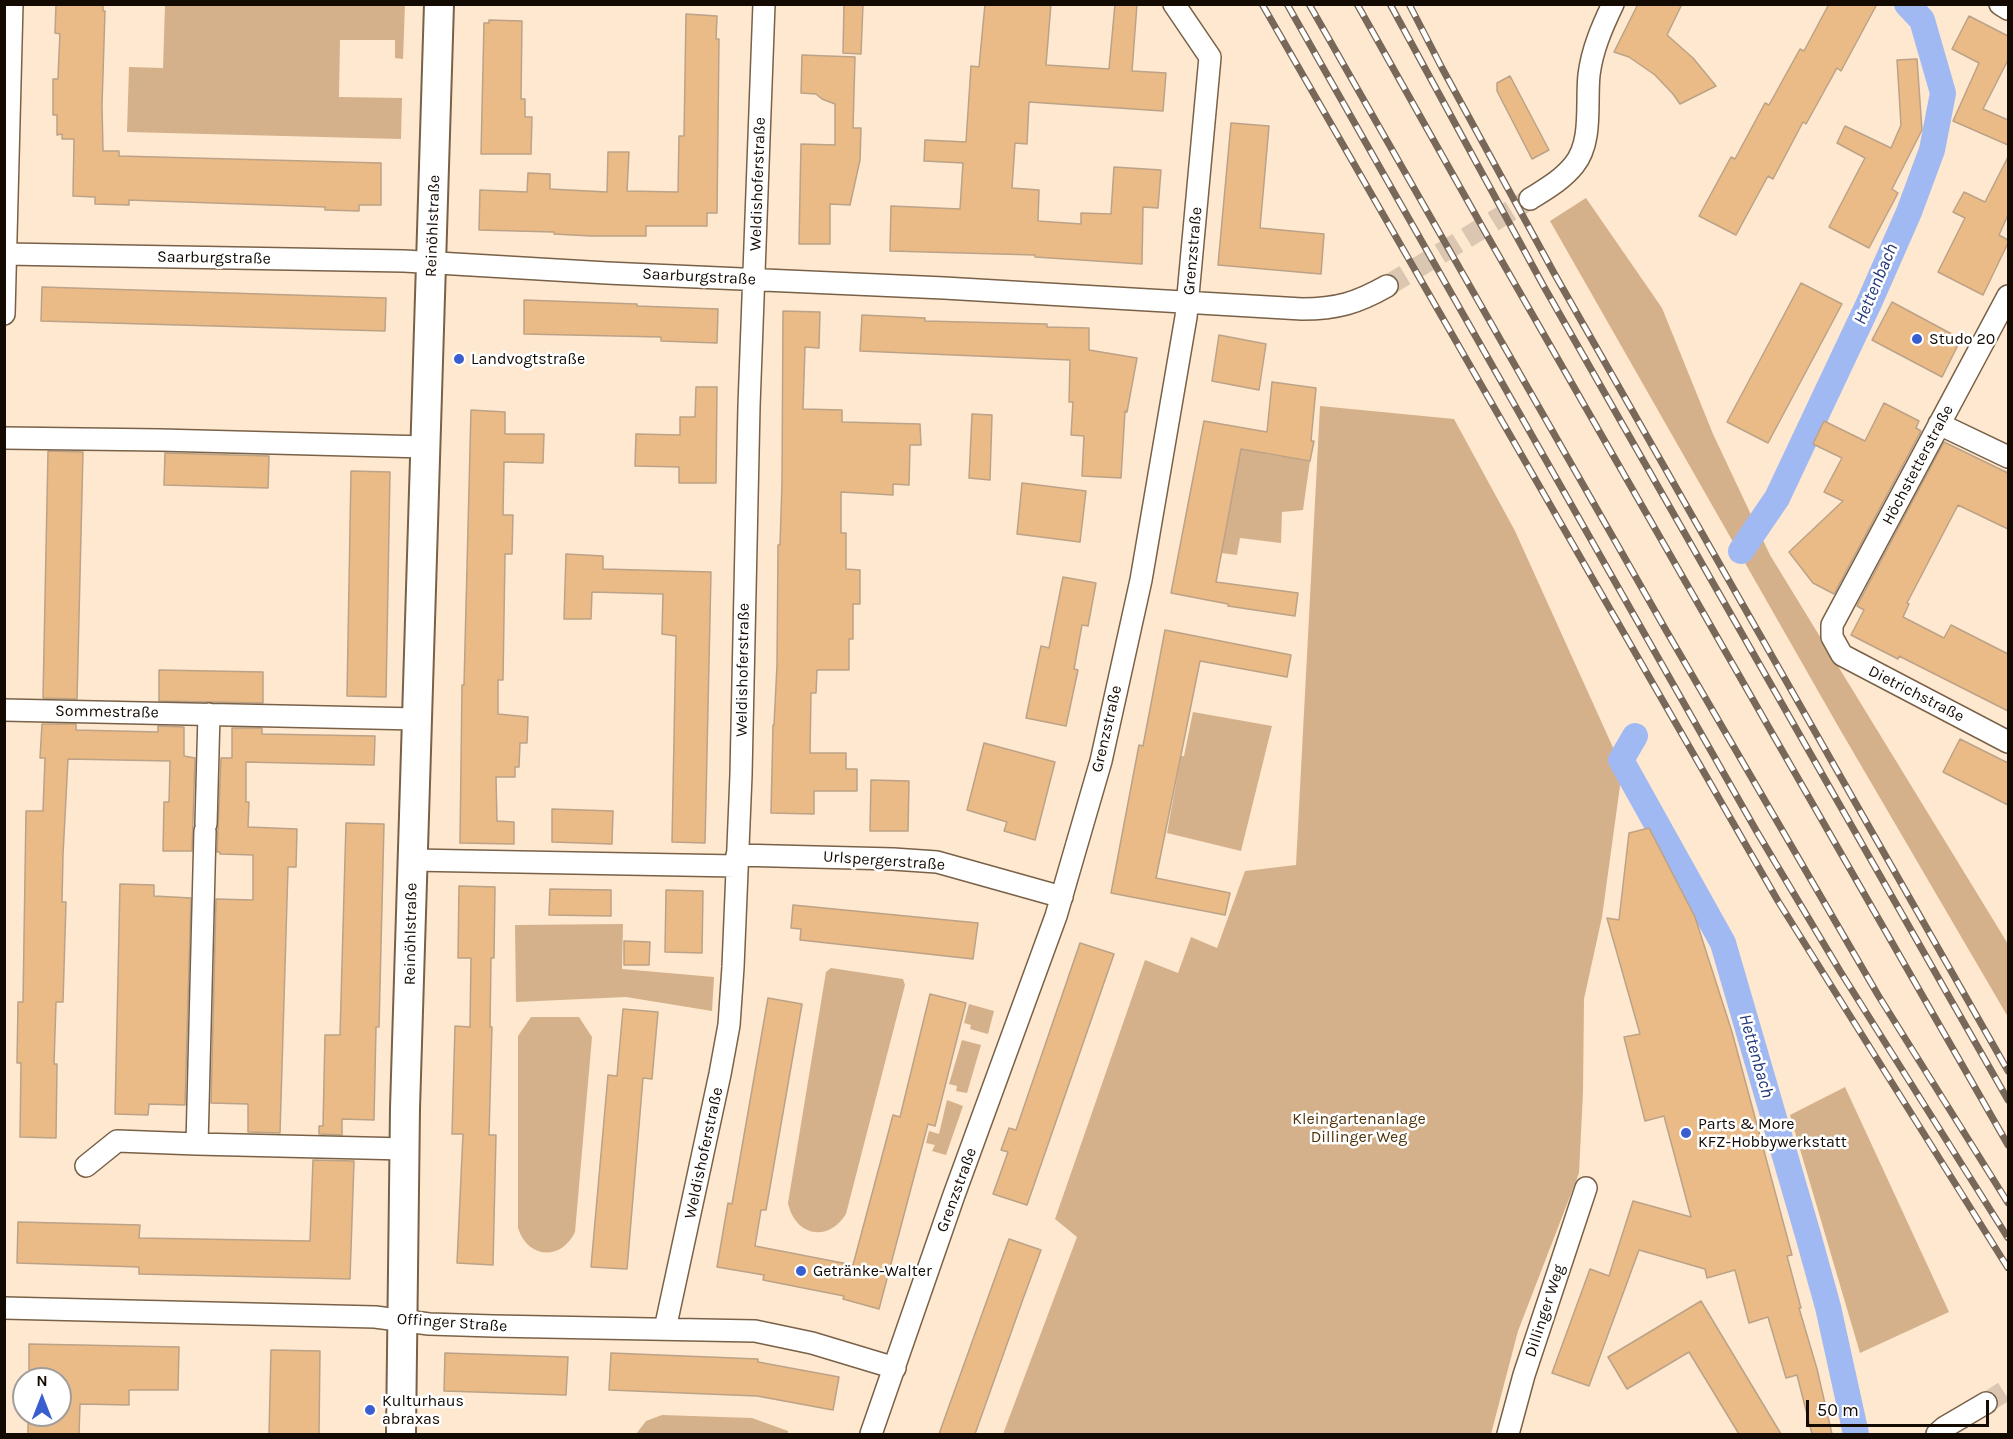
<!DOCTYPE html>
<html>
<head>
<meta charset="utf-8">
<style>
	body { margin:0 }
	#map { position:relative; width:2013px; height:1439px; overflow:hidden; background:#fee8d0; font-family:Karla,sans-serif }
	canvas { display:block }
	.frame { position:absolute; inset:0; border:6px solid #130a02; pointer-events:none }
	.north { position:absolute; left:12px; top:1367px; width:60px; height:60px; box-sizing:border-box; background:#fff; border:2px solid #a19d9a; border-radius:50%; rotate:0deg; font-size:16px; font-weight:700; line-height:24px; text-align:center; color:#130a02 }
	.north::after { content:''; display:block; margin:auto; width:21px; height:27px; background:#395ecf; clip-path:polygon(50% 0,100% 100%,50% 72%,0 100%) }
	.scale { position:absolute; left:1806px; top:1400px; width:183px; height:27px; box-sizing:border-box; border:3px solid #130a02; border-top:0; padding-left:8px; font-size:18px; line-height:21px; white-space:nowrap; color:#130a02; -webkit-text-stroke:4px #fff; paint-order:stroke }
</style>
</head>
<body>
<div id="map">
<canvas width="2013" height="1439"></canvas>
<div class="frame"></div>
<div class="north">N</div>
<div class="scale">50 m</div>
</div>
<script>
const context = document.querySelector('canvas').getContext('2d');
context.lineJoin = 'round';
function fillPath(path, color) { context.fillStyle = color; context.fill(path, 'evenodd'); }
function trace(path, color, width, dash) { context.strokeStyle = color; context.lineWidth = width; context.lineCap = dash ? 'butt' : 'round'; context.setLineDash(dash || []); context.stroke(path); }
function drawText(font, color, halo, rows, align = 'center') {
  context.font = font + ' Karla,sans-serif'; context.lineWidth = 5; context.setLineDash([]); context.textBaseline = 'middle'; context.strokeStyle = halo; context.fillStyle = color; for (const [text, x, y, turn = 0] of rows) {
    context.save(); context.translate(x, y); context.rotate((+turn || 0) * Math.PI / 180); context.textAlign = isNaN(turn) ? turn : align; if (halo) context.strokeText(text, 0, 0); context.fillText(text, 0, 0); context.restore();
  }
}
fillPath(new Path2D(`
	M165,5H405L403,59L395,58V40H340L339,97L402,98L401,139L127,132L129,67L163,68Z
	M1586,198L1662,308L1713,434L1770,555L2008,944V1017L1838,726L1550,221Z
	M1320,406L1454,419L1515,531L1620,763V786L1602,917L1584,999L1583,1092L1579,1173L1518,1331L1491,1434H1003L1077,1237L1055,1219L1145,960L1178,973L1191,937L1217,948L1245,871L1296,865Z
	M1245,428L1270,433L1266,454L1310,461L1303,510L1282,512L1281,543L1240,538L1237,555L1221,553Z
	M1193,712L1272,726L1241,851L1167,833L1181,756H1184Z
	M623,924L622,969L714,977L712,1011L626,997L516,1002L515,925Z
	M831,968L903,979L905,985L846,1214C828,1243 795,1236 788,1203L826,972Z
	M969,1004L994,1011L988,1034L970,1029L971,1025L964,1023Z
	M531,1017H579L592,1037L575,1232C561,1261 528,1259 518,1228V1036Z
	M962,1040L981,1045L967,1093L956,1091L957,1086L949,1084Z
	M1845,1087L1949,1312L1860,1353L1790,1115Z
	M947,1100L963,1106L946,1155L932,1151L935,1145L926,1143L929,1131L939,1134Z
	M662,1415L752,1418L788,1431V1434H636L646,1421Z`), '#d4b18a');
trace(new Path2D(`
	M1741,551L1777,498L1869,303L1909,212L1932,150L1943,93L1922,20L1907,4
	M1635,736L1621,760L1723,943L1808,1235L1828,1307L1856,1434`), '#a1b9f3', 26);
const building = new Path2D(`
	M56,4H103V11H105L102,105L103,151H119V156L381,163V205H359V211L325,210V207L129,200V205L95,204V197L73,196L74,139H62V134L57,135V115H53V79H58L59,54L60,34L55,33Z
	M844,4H863L861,54L843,53Z
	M985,4H1051L1046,65L1109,69L1115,4H1137L1132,71L1166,73L1163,111L1029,102L1027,144L1015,143L1012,188L1039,190L1038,221L1081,224V213L1111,214L1114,167L1161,170L1158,208L1143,207L1142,264L1035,257V255L890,251L891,206L960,209L963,163L924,161L925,140L966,142L971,66L979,67Z
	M1638,4H1682L1667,35L1693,58L1716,86L1680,104L1673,94L1655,75L1629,57L1614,52Z
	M1829,4H1877L1841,71L1837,68L1806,124L1803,122L1773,179L1768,176L1736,235L1699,216L1731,157L1735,159L1765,103L1769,105L1800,49L1804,51Z
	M686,14L717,16L716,39H719L717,213H707V226H646V236H591L554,234V232L479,230L480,190L527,192L528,173L550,174V189L607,192L608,152H629L627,191L678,192L679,136H684Z
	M1969,16L2008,36V60L1983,109L2008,120V145L1953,121L1979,63L1952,49Z
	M489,20L522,21L521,99H525V117H532L531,154H481L484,23H489Z
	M802,55L855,57L853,128H861L860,160L850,205L830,204V244H799L801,144L835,145V104L822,99L816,94L801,93Z
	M1917,59L1922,130L1892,189L1898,193L1869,248L1829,227L1865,158L1837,143L1845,126L1891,148L1901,125L1897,60Z
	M1510,76L1549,150L1532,159L1497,91V83Z
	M1231,123L1269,126L1260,228L1324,234L1321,274L1218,265Z
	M2008,157V215L1999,235L2008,240V243L1983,295L1938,272L1965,218L1953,212L1964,192L1985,202Z
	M1801,283L1842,304L1768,443L1727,422Z
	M42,287L386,298L385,331L41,321Z
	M524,300L637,304V306L718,309L717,343L661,341V337L524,334Z
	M1892,302L1961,339L1942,377L1872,340Z
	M783,311L820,312L819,348L805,347L803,409L842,410V422L920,424L921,445H910L909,485L893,484V495L841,492V533H846V569L860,570V604H853V639H849V670H817L816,693H811L810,753H846V769H857V791H814V814L771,813L773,725H774L777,665L778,545H780L782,483Z
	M862,315L925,318V321L1047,324V327L1089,328V350L1137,358L1127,412L1125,411L1121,478L1082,476L1084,436L1071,435L1073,402H1069L1070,360L860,351Z
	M1219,335L1266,344L1259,390L1212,381Z
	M1272,382L1316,388L1311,441H1314L1310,461L1241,449L1216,582L1298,593L1295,616L1228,606V604L1171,593L1204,421L1267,432Z
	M696,387H717L716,483H679V467L635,466L636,434L680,435V417H695Z
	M1884,403L1919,421L1916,428L1921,431L1834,594L1813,583L1789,552L1843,501L1824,492L1842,458L1813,444L1824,421L1865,441Z
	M471,410L505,412V434H544L543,463L504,462L503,515H513L512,554H505L503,680H498V714L528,717L527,743H520L519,767H515V777H496L497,821L514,822V844L460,843L462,685H464Z
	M972,414L992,415L990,480L969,478Z
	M1944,442L2008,473V529L1958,505L1907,603L1909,604L1903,617L1944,638L1951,625L2008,654V711L1899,656L1898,659L1851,635L1864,610L1857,606Z
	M48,451L83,452L77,699L43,698Z
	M165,453L269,456L268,488L164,485Z
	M351,471L390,472L386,697L347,696Z
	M1022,483L1086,491L1080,542L1017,534Z
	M566,554L603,556V569L711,572L705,843L672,842L676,636L662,634L663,594L592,592L591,619H564Z
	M1063,577L1096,583L1088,626L1082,625L1074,669L1078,670L1066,726L1026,718L1041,646L1049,648Z
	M1165,630L1291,655L1287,677L1200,661L1156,878L1230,893L1225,915L1111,893L1139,745L1143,746Z
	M159,670L263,672V703L159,701Z
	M42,724H76V730L158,732V726L184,727V756L195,758L192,851H163L164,802H169L170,761L68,759L63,855L62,902H66L63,1002H56L54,1064H57L56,1138L20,1137L21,1063H17L18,1002H23L26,811H43L45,758H40Z
	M232,728H262V734L375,736L374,765L246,762V802H249L248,827L297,829L296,867H288L280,1133L248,1132V1104L211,1103L216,899L253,900V855L220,854V852H217L221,758H232Z
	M1960,739L2008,763V805L1943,772Z
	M984,743L1055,762L1035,840L1004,831L1007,822L967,810Z
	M871,780L909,781L908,831H870Z
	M552,809L613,811L612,844L552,842Z
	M346,823L384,824L379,1027H376L374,1120L342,1119V1135L319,1134V1126H323L325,1035H340Z
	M1649,828L1695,917L1732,1032L1792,1255L1787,1256L1801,1308H1799L1817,1369L1832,1434H1812L1797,1375L1786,1378L1768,1317L1749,1323L1735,1270L1707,1278L1705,1269L1639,1250L1589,1386L1552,1373L1590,1269L1609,1276L1633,1201L1691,1217L1664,1116L1645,1121L1624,1037L1640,1034L1607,918L1619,920L1629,833Z
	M120,884L154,885V896L191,898L185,1105L149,1104L148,1115L115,1114Z
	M459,886L495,887L494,958H491L490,1027H492L489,1135H496L493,1265L457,1263L463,1134H452L455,1026L470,1027L471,958H458Z
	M550,889L611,890V916L549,915Z
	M666,890L703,891L702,953L665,952Z
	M793,905L978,923L973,959L800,940L801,929L791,928Z
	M624,941L650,942L649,965H624Z
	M1080,943L1114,954L1027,1205L993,1194L1008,1152L1001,1150L1009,1128L1016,1130Z
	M930,994L966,1003L935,1126L928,1124L879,1309L843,1299L844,1296L763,1280L764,1275L717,1267L728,1203L732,1204L768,998L802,1004L766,1210H761L755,1246L853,1265L893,1115L900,1117Z
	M623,1009L658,1012L652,1079L643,1078L627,1269L591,1267L608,1075L617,1076Z
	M313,1160L354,1161L350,1279L139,1274V1267L17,1263L18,1222L140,1225L139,1238L310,1241Z
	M1009,1239L1041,1250L1023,1299L975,1434H939Z
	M1701,1301L1713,1321L1781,1434H1739L1689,1352L1627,1389L1608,1357Z
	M29,1344L179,1347L178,1390H129V1405L80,1404L79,1434H28V1415H60V1379H29Z
	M271,1350L320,1351L319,1434H269Z
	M445,1353L568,1357L566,1395L444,1391Z
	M611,1353L758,1359V1362L839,1377L833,1410L757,1396L609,1390Z`);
fillPath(building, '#eabb87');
trace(building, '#bca286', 1.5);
trace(new Path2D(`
	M1387,286L1530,199
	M1986,1403L2008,1389`), '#dbc7b1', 21, [21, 10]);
const street = new Path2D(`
	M2000,4L2008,9
	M1530,199C1546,189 1562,180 1574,165C1593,142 1586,103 1589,75C1592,50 1602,27 1613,4
	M6,254L404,261L607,273L944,288L1302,309C1337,309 1357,303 1387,286
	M2008,296L1832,625V637L1842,655L2008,742
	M4,314L12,4
	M1939,424L2008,457
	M4,438L160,440L425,447
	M4,710L417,719
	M206,824L209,714
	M737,855L893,859L937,862L1062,897
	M412,860L736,866
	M197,1144L405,1149
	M86,1166L117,1141L197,1144L205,831
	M4,1308L375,1317L429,1324L493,1326L755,1331L812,1343L895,1368
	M665,1329L720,1074L729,1025L733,967L741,775L749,406L764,4
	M871,1434L954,1195L1056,916L1101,761L1141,580L1186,317L1210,57L1174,4
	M1508,1434L1524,1375L1586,1188
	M1937,1434L1945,1427L1986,1403`);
const secondary = new Path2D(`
	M401,1434L405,1108L439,4`);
trace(street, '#796147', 24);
trace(secondary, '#796147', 32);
trace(street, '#fff', 21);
trace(secondary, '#fff', 28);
const rail = new Path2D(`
	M1262,4L1778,901L2008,1268
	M1287,4L1757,832L1840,971L2008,1238
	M1309,4L1667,632L1878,995L2008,1203
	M1357,4L1484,230L2008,1145
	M1390,4L1543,285L2008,1100
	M1409,4L1442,68L1554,273L2008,1071`);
trace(rail, '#776859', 7);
trace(rail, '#fff', 4.5, [14]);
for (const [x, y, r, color] of [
	[1917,339,6,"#395ecf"],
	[459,359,6,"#395ecf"],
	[1686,1133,6,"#395ecf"],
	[801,1271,6,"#395ecf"],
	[370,1410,6,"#395ecf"]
]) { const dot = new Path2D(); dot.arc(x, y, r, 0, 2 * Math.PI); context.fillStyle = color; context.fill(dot); trace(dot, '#fff', 2); }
drawText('16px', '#130a02', '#fff', [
	["Weldishoferstraße",758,184,-88],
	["Reinöhlstraße",433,226,-88],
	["Grenzstraße",1193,251,-85],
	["Saarburgstraße",214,258,1],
	["Saarburgstraße",699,277,3],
	["Höchstetterstraße",1918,465,-62],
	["Weldishoferstraße",743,670,-89],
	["Dietrichstraße",1916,694,27],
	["Sommestraße",107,712,1],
	["Grenzstraße",1107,729,-77],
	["Urlspergerstraße",884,861,4],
	["Reinöhlstraße",411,934,-89],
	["Weldishoferstraße",704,1153,-78],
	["Grenzstraße",957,1190,-70],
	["Dillinger Weg",1545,1311,-72],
	["Offinger Straße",452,1323,4]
]);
drawText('16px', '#130a02', '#fff', [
	["Studo 20",1929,339],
	["Landvogtstraße",471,359],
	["Parts & More",1698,1124],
	["KFZ-Hobbywerkstatt",1698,1142],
	["Getränke-Walter",813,1271],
	["Kulturhaus",382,1401],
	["abraxas",382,1419]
], 'left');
drawText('16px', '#513308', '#fff', [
	["Kleingartenanlage",1359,1119],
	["Dillinger Weg",1359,1137]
]);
drawText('italic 18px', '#213779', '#fff', [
	["Hettenbach",1876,284,-67],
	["Hettenbach",1756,1056,74]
]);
</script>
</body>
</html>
